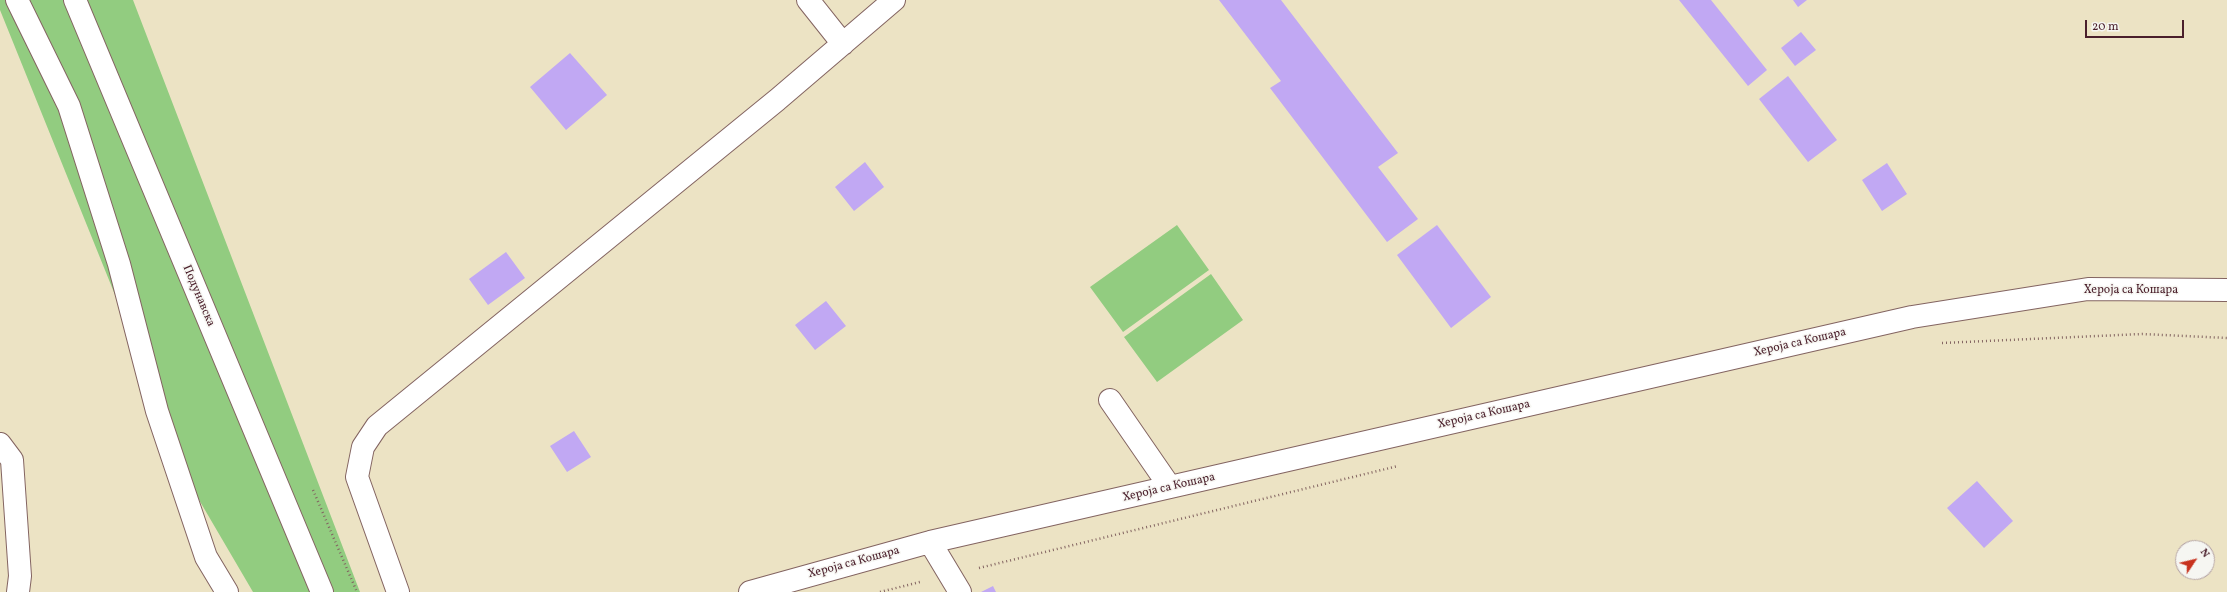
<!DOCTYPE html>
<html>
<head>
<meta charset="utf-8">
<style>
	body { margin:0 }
	#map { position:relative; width:2227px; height:592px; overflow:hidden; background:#ece3c4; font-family:Vollkorn,serif }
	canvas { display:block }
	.north { position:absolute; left:2175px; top:540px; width:40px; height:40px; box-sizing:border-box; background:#f6f6f2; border:1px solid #b1a0a2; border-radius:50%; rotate:55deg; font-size:11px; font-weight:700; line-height:16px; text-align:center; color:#4a1f2b }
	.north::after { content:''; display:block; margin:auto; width:14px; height:18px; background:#c8321e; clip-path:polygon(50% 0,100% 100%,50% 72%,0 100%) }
	.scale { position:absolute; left:2085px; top:20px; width:99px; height:18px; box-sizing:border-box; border:2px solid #4a1f2b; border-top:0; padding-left:5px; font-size:12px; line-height:14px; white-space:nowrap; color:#4a1f2b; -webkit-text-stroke:3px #f6f6f2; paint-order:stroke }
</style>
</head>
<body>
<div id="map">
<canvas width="2227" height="592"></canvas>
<div class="north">N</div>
<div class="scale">20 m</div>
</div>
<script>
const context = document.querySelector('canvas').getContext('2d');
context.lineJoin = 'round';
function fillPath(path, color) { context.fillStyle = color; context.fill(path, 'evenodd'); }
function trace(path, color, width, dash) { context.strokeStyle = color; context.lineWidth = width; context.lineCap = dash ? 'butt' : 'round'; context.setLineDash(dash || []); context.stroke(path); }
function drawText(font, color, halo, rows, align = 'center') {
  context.font = font + ' Vollkorn,serif'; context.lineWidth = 3; context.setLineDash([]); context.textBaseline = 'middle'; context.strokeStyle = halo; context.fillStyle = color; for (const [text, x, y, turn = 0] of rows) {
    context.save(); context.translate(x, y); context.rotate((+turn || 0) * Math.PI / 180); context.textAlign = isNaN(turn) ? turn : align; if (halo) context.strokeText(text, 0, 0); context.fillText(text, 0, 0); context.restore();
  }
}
fillPath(new Path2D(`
	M0,0H133L360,592H253L195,493L0,10Z
	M1177,225L1209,270L1123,332L1090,287Z
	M1211,274L1243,320L1157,382L1124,337Z`), '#92cc80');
fillPath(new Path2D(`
	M1219,0H1281L1398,153L1378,167L1418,219L1387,242L1270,88L1281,81Z
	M1679,0H1711L1767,70L1748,86Z
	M1793,0H1807L1798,7Z
	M1801,32L1816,50L1795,66L1781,48Z
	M570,53L607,95L566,130L530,87Z
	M1788,76L1837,140L1808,162L1759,99Z
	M865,162L884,187L854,211L835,187Z
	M1887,163L1907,194L1882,211L1862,180Z
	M1437,225L1491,297L1451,328L1397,255Z
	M506,252L525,278L488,305L469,279Z
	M826,301L846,326L815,350L795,325Z
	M574,431L591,457L567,472L550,446Z
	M1977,481L2013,521L1984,548L1947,508Z
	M993,586L996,592H981Z`), '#c1a8f3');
const minor = new Path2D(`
	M17,0L69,106L119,264L157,411L206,557L227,592
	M75,0L322,592
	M808,0L843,44
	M1110,400L1170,487
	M0,444L12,460L20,576L18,592
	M930,542L960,592
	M398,592L357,477L363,447L377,426L777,100L894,0
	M750,592L930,542L1912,317L2088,289L2227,290`);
trace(minor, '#836461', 24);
trace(new Path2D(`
	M1942,343L2142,334L2227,338
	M313,490L357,592
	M979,568L1398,466
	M880,592L920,582`), '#836461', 2.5, [1, 3]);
trace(minor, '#fff', 22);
drawText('12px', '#4a1f2b', '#f6f6f2', [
	["Хероја са Кошара",2131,291],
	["Подунавска",198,296,67],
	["Хероја са Кошара",1800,343,-13],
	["Хероја са Кошара",1484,415,-13],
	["Хероја са Кошара",1169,488,-13],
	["Хероја са Кошара",854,563,-15]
]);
</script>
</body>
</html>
